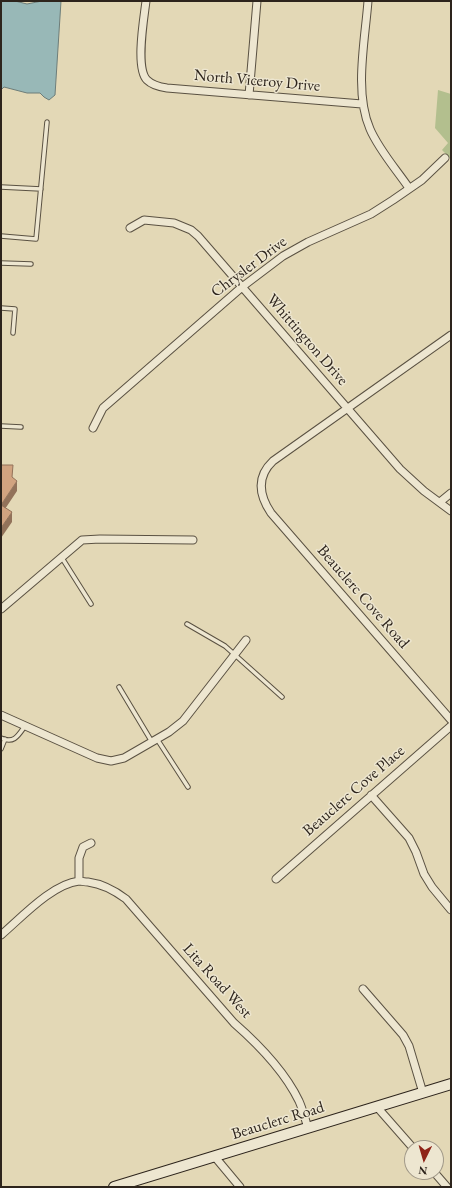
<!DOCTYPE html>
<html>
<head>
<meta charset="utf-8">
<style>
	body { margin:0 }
	#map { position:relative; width:452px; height:1188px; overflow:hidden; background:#e3d8b6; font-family:"EB Garamond",serif }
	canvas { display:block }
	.frame { position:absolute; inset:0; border:2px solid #2d241c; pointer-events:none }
	.north { position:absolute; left:404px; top:1140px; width:40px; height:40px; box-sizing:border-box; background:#ede6d0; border:1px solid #a09888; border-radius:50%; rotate:185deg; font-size:11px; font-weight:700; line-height:16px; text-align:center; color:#2d241c }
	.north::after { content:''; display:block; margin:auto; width:14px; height:18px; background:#8f2418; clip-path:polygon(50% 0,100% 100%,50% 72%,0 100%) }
</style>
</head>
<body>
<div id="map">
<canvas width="452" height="1188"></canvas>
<div class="frame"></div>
<div class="north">N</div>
</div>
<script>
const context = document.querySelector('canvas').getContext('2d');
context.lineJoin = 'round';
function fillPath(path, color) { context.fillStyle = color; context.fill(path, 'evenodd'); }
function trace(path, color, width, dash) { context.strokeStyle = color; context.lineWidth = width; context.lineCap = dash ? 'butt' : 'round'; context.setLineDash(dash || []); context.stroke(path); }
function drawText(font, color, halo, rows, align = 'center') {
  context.font = font + ' "EB Garamond",serif'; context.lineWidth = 3; context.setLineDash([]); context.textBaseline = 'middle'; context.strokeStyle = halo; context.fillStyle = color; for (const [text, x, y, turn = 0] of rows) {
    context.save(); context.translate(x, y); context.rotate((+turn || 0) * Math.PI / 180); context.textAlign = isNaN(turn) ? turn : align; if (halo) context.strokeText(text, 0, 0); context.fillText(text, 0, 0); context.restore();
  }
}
fillPath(new Path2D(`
	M438,90L451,94V159L442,150L448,143L435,128Z`), '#b3bf8e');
const water = new Path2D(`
	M1,1H15L27,4L42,1H61L55,95L49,100L44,97L40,93H27L4,87L1,90Z`);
fillPath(water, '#98b8b7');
trace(water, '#6d7d79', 1);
const lane = new Path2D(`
	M1,187L41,189
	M1,236L36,239L47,122
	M1,263L31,264
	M1,308L15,309L13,333
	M1,426L21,427
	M62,558L91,604
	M187,624L225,646L282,697
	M119,687L152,742
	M1,738C14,744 18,736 25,726
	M157,739L188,787
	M1,749L5,739`);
const street = new Path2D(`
	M146,1C144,18 135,68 147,80C152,85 160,87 167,88L362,104
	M368,1C365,41 354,92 370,129C379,150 396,169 409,188
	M249,95L257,1
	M130,228L144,220L174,223L191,230L198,236L400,469L424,491L451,511
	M451,335L273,461C256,477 259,495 271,513L451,720
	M93,428L103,408L242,287L283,256L308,242L371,214L393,200L422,180L445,158
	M440,502L451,493
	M1,609L82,540L100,539L193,540
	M1,715L97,758L111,761L124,758L169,732L183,721L246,640
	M371,795L409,838L416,852L424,874L432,887L451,910
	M276,879L451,726
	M79,881V858L83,847L91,843
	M1,935C21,918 52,884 79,881C81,881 85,882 88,882C103,884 114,890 126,899L234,1023C258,1044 285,1072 299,1101C303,1110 305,1119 308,1128
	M363,989L403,1035L409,1046L423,1093
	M377,1107L413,1148
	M215,1157L240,1187
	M434,1172L447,1187`);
const secondary = new Path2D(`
	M114,1187L451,1084`);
trace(lane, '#5a5142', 5.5);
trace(street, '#5a5142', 9);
trace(secondary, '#2d241c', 12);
trace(lane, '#ede6d0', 3.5);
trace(street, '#ede6d0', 7);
trace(secondary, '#ede6d0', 10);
fillPath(new Path2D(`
	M17,481V491L1,515V505Z
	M12,512V522L1,538V528Z`), '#92725a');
const building = new Path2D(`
	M1,465H13L12,477L17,481L1,505L12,512L1,528Z`);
fillPath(building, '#d1a380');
trace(building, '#92725a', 1);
drawText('16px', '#2d241c', '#ede6d0', [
	["North Viceroy Drive",257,81,5],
	["Chrysler Drive",249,267,-37],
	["Whittington Drive",307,340,49],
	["Beauclerc Cove Road",363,597,49],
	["Beauclerc Cove Place",354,791,-41],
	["Lita Road West",217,981,48],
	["Beauclerc Road",278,1121,-17]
]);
</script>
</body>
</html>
